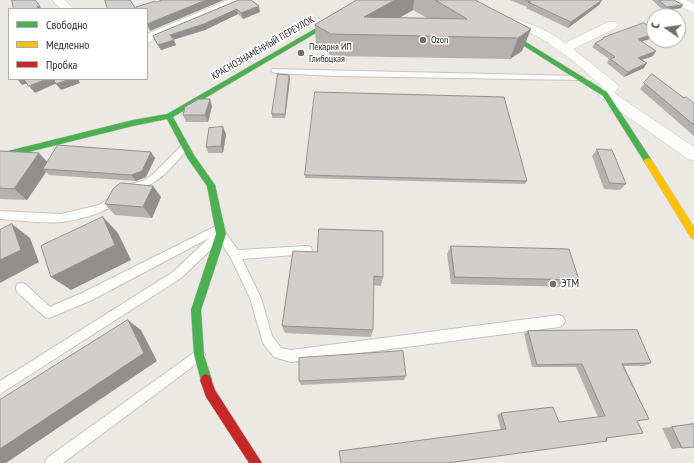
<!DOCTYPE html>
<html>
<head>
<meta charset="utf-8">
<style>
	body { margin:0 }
	#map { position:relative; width:694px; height:463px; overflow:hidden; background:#ece8e4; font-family:"PT Sans Narrow",sans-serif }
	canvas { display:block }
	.legend { position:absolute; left:8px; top:8px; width:140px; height:72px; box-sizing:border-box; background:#fff; border:1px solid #ababab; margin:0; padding:5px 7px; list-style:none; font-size:12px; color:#2e2e2e }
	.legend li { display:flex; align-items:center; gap:8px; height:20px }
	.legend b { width:20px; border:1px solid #ababab }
	.north { position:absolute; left:646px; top:8px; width:40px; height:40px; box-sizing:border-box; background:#fff; border:1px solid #ababab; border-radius:50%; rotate:283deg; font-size:11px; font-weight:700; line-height:16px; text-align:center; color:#2e2e2e }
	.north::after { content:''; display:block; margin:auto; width:14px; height:18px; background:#706f6e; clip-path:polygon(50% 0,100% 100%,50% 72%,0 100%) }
</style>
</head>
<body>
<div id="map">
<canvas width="694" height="463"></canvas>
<ul class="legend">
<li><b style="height:5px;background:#4caf50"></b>Свободно</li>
<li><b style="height:5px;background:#ffc107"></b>Медленно</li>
<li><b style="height:5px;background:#c62828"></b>Пробка</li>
</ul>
<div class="north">С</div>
</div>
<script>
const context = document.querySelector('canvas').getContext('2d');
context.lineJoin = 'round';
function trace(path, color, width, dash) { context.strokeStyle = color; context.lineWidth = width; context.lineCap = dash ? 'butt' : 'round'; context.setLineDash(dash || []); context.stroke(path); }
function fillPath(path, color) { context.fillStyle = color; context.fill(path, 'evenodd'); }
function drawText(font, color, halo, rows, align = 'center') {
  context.font = font + ' "PT Sans Narrow",sans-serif'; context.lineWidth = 3; context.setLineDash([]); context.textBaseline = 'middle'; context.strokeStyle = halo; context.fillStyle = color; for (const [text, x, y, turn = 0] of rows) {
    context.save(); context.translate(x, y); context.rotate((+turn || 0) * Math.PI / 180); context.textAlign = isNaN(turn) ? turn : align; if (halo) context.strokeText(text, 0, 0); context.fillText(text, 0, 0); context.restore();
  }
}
const lane = new Path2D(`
	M272,69L580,76L584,78L580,80L334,76L275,73L271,71Z
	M185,144L189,147L188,149C173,165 160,184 138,189C133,191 130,192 126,191L124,188L126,185L143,181L151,176L182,145Z
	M116,194L119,195L121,198C113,212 77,220 62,222C46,224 17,220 0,219V211L61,214L99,205Z
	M220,224L224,225L225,228L224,231L238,250L307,246L311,247L312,250L311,253L307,254L242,259L261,298L272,336L281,348L291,350L559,315L563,317L565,321L563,325L559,327L291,362L274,357L263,343L250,298L231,258L220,241L181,278L0,394V381L173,272L209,238L92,300L49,318L45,317L17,292L16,288L17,284L21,283L25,284L50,307L84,292Z
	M199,349L203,351L205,355L203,359L63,463H45L47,458Z`);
const street = new Path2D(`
	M52,0H65L74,9H61Z
	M228,0H244L242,3L147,43V34Z
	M671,0H686L694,4V13L673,3Z
	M493,15C520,18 543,27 565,43L608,22H616L618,25L616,28L573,49L617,84L619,87L614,93L694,147V161L688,159L600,97L598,94L603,87C578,65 551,40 519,28C509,24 499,24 489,22L487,19L489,16Z`);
const fast = new Path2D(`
	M365,0H372L173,117L194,155L215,185L226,234L201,310L204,355L212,380L210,384L206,386L202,384L194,355L191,310L216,234L207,186L188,159L167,119L133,126L0,159V153L133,120L167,114Z
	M447,0H454L487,18L607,92L651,159L652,161L651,163H645L603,96L483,20Z`);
const slow = new Path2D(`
	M648,158L651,159L694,227V239L691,238L645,163L644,161L645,159Z`);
const jam = new Path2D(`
	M206,374L210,376L215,390L262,463H249L206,397L200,380L202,376Z`);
trace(lane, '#c5c4c5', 2);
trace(street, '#c5c4c5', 1);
trace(fast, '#c5c4c5', 1);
trace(slow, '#c5c4c5', 1);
trace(jam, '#c5c4c5', 1);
fillPath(lane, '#fcfcfb');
fillPath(street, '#fcfcfb');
fillPath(fast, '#4caf50');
fillPath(slow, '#ffc107');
fillPath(jam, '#c62828');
fillPath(new Path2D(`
	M239,0L260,12L243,19L238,14L205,30L173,40L176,45L161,50L155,41L153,36Z
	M357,0H475L531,29L522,51L510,59L332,56L316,46L315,25ZM413,10L427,18H399Z
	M510,0H602L599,5L568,28L526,8L527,7Z
	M652,0H674L681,8L664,11Z
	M603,38H653L641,41L653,56L642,60L644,68L624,77L607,63L609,59L592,47L595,43L601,40Z
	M652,74L684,98L694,103V136L640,89Z
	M290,79L285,118H272V114Z
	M212,106L208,122H186L183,115Z
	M226,134L223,153H208L206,147Z
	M597,149L626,184L620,190L604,189L592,156Z
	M0,151L39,153L47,162L155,158L146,177L136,181L49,175L46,172L27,200L0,199Z
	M305,175L527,181L525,184L305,178Z
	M153,186L161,197L152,218L115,215L105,204Z
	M451,246L579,280L571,287L451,284L447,254Z
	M293,251L383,277L381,286L373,285V330L371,337L285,333L282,326Z
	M528,331L651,363L644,366H624L649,419L501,430L497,415L501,413L559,422L598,417L576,367H532L524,334Z
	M406,376L404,380L301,385L299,381Z
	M694,424L682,448L672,449L662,428Z`), '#b4b1af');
fillPath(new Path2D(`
	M206,0H224L150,31L147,24Z
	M395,0H414L413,10L369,35L364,17Z
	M602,0L599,5L568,28L571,22Z
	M683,5L681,8L664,11L667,7Z
	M40,6L41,9H38L37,7Z
	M259,6L260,12L243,19L241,13Z
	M237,9L238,14L205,30L172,40L170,35Z
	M531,29L522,51L510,59L518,38Z
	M654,34V36L653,38L634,44L638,39Z
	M174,40L176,45L161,50L158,45Z
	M656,51L653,56L635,62L638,58Z
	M647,63L644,68L624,77L628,72Z
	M289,75L290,79L285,118V114Z
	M17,79H25L28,83L22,85Z
	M47,79H55L57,83L35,93L29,86Z
	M70,79H78L80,83L61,90L56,84Z
	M210,99L212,106L208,122L205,115Z
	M223,127L226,134L223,153L221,146Z
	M151,152L155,158L146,177L136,181L131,175Z
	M39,153L50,165L43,169L46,172L27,200L14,189Z
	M153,186L161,197L152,218L143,207Z
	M103,217L118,233L131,260L71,290L51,277Z
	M12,224L30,238L39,262L0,283V260Z
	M128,320L141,330L157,361L6,463H0V449Z`), '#92908e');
const building = new Path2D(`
	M12,0H35L40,6L37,7L38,9H14Z
	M105,0H130L136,9H108Z
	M163,0H206L147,24V9H137L136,7L155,1L156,2Z
	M239,0H251L259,6L241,13L237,9L204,24L170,35L174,40L158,45L153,36Z
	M357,0H395L364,17L467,19L435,0H475L531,29L518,38L331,34L315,25Z
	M526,0H602L571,22L528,2H530Z
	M659,0H674L683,5L667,7Z
	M644,23L654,31V34L638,39L656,51L638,58L647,63L628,72L610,59L615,57L595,43L603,39V38Z
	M278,74L289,75L285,114H272Z
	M652,74L684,98L686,97L694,103V125L644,83Z
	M24,79H47L29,86Z
	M54,79H70L56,84Z
	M315,92L504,97L527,181L305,175Z
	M199,99H210L205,115H183L185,107Z
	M223,127L221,146L206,147L209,128Z
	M58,145L151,152L142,171L131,175L43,169Z
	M597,149L612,150L626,184L610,183Z
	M0,151L39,153L14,189L0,188Z
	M121,183L153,186L143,207L105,204L113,189Z
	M103,217L115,245L51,277L41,246Z
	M12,224L21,250L0,260V230Z
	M319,229L383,231V277L374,276L373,330L282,326L293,251L317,252Z
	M451,246L569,249L579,280L455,277Z
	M128,320L144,353L0,449V400Z
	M637,330L651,363L622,364L649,419L637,421L643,433L606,438L607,441L447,463H341L339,451L506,429L501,413L553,407L559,422L605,416L582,364L537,365L528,331Z
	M403,351L406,376L299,381V358Z
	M694,424V447L682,448L672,427Z`);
fillPath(building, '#d1cecb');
trace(building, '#92908e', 1);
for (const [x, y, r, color] of [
	[423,40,4,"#706f6e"],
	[301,53,4,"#706f6e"],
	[553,284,4,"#706f6e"]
]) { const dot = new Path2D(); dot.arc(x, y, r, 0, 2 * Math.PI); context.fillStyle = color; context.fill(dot); trace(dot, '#fff', 1.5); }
drawText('10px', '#2e2e2e', '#fff', [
	["Ozon",431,40],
	["Пекарня ИП",309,47],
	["Глибоцкая",309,59]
], 'left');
drawText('10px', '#2e2e2e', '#fff', [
	["КРАСНОЗНАМЁННЫЙ ПЕРЕУЛОК",263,48,-30]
]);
drawText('12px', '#2e2e2e', '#fff', [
	["ЭТМ",561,284]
], 'left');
</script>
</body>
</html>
